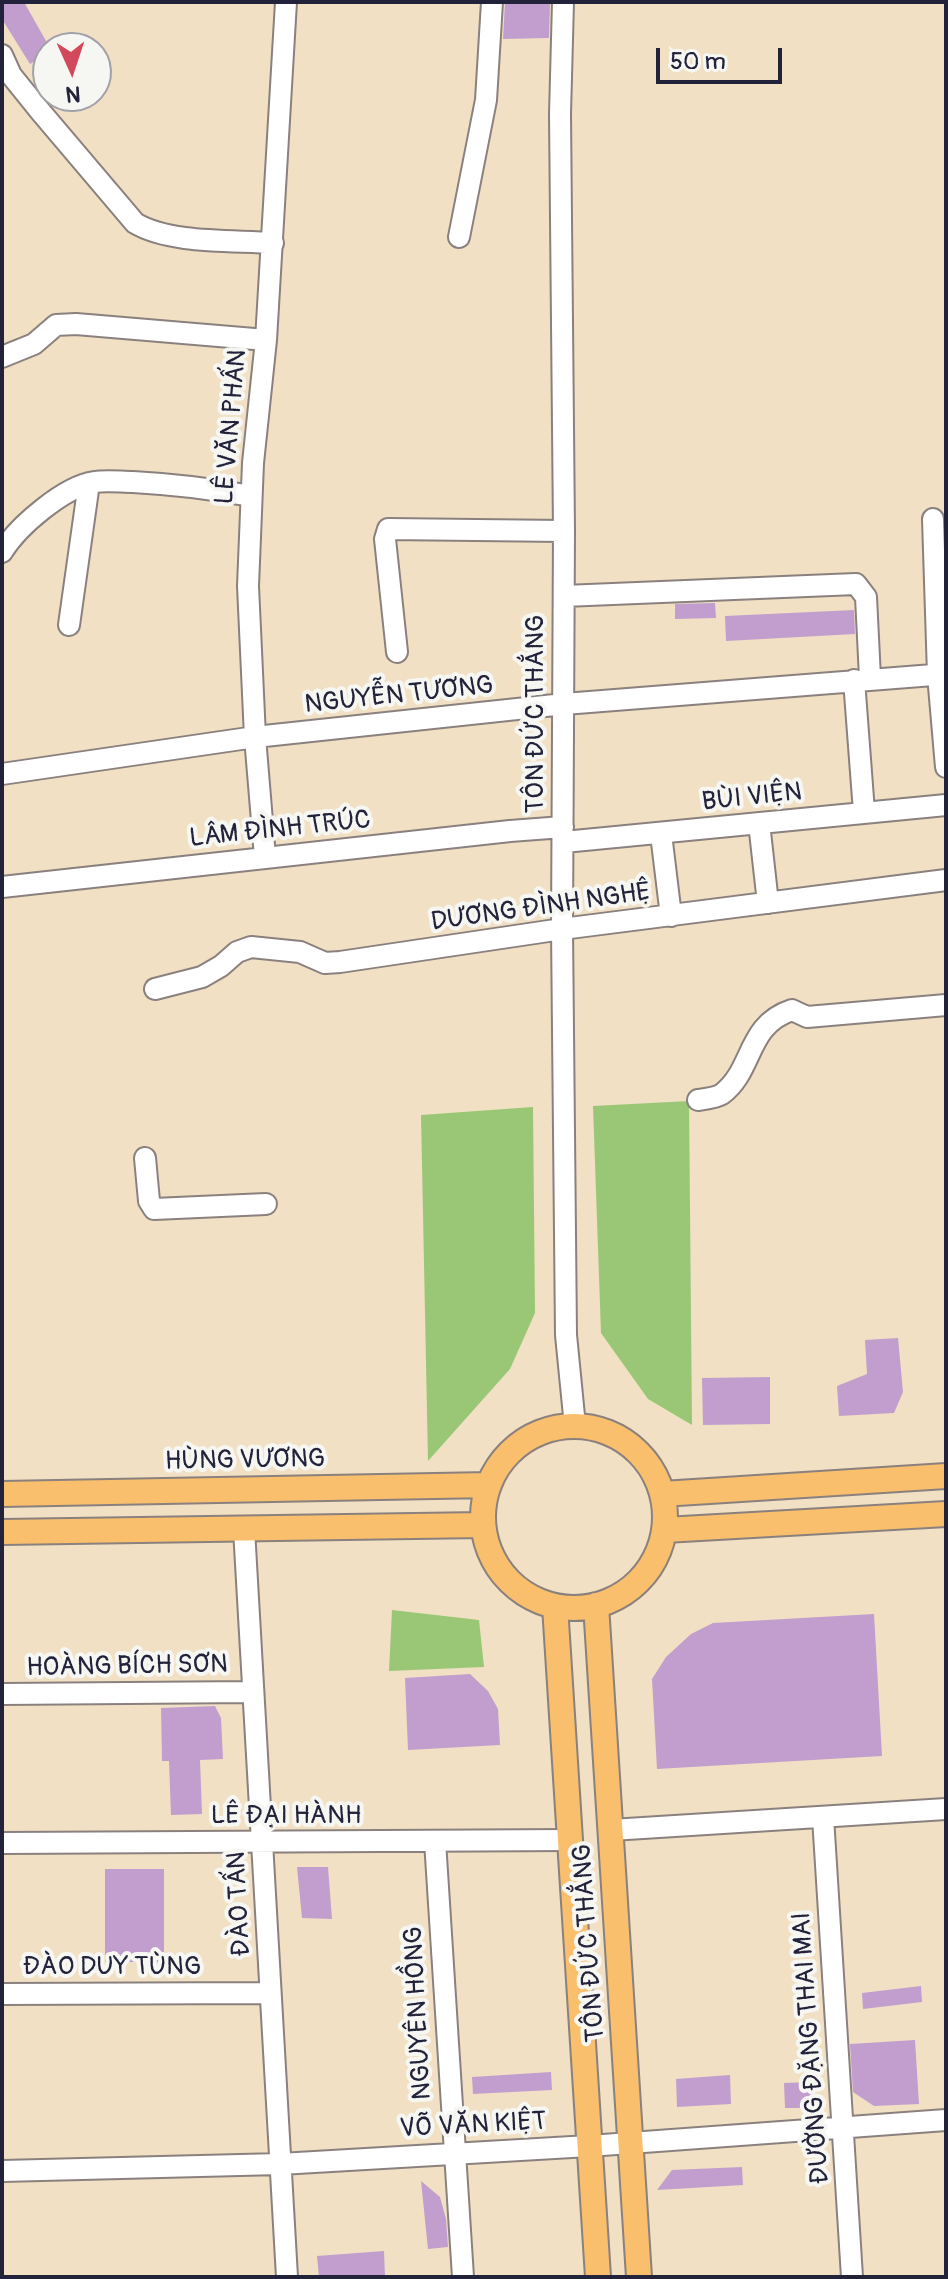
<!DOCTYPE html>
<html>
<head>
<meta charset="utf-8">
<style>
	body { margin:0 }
	#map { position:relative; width:948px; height:2279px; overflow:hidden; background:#f1e0c3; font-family:Pangolin,sans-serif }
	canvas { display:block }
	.frame { position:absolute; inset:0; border:4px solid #22223b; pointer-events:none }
	.north { position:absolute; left:32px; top:32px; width:80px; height:80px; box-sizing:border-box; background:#f6f6f2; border:2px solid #a1a1a9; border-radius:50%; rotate:177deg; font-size:22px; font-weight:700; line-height:32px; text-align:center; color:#22223b }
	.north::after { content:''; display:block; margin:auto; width:28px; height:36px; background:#d1495b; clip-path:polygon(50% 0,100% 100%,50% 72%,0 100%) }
	.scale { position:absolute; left:656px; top:48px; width:126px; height:36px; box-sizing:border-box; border:4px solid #22223b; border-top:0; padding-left:10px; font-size:24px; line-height:28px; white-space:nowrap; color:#22223b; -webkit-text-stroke:6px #f6f6f2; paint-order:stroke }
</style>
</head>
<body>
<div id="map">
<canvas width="948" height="2279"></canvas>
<div class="frame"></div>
<div class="north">N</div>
<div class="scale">50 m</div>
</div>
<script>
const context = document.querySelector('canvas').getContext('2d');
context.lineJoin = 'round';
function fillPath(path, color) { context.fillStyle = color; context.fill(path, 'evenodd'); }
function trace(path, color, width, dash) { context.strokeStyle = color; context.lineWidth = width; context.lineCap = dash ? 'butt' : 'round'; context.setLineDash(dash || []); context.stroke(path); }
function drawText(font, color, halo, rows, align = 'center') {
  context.font = font + ' Pangolin,sans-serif'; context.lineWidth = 8; context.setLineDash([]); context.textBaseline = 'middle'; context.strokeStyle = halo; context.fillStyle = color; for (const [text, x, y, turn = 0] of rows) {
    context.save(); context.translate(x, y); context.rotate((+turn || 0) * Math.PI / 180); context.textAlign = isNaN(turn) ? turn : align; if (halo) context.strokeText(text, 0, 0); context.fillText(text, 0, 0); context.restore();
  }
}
fillPath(new Path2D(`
	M689,1101L692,1425L648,1399L601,1333L593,1106Z
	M533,1107L535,1313L510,1369L428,1461L421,1115Z
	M392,1610L479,1620L484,1667L389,1671Z`), '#9ac775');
fillPath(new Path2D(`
	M2,2H24L50,48L48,53L30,64L2,19Z
	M505,2H550L549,38L503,39Z
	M715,603L716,618L675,619V604Z
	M854,610L855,634L726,641L725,616Z
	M898,1338L903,1392L894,1413L839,1416L837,1386L867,1374L865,1340Z
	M770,1377V1424L703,1425L702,1378Z
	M874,1614L882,1756L657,1769L652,1679L666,1657L691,1634L713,1623Z
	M470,1674L488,1691L498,1709L500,1745L408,1750L405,1678Z
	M215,1706L221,1718L223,1759L200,1760L202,1814L171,1815L169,1761H162L161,1708Z
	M297,1867H328L332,1919L302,1918Z
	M105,1869H164V1962H105Z
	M921,1986L922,2002L863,2009L862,1993Z
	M915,2040L919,2104L874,2106L853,2092L850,2044Z
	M551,2072L552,2090L473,2094L472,2077Z
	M730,2075L731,2104L677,2107L676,2079Z
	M811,2082V2099L803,2108H785L784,2083Z
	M742,2167L743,2185L657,2190L672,2170Z
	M421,2181L440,2197L446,2219L448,2247L428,2249Z
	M384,2251L385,2277H319L317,2256Z`), '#c19ece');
const minor = new Path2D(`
	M563,2L560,114L564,531L562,929L566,1335L575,1426
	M2,55L11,75L40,111L135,223C170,244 232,240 273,243
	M459,237L486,100L492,2
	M2,357L34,344L56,325L76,324L266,340
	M933,519L938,675L946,767
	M2,552C18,526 65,486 95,482C107,480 121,482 133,482C173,484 212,489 251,496
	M564,596L856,584L866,597L870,678
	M69,625L89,483
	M397,652L385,539L388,529L564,531
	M854,680L864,812
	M2,774L255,737L564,704L946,674
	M759,823L768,903
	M661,834L671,916
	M564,842L946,805
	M265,857L255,737L248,586L253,463L266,340L286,2
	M2,887L510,831L563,827
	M155,989L202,977L221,966L237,952L251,947L300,952L325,963L340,962L562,929L946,880
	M698,1100C705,1099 716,1098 722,1094C754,1070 746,1025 792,1010L807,1017L946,1005
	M145,1158L149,1201L154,1209L266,1204
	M244,1529L287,2277
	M2,1694L252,1692
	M823,1817L852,2277
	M611,1830L946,1809
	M435,1841L463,2277
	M2,1843L570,1840
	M2,1994L270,1993
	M2,2171L280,2164L589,2146L946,2120`);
const major = new Path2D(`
	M483 1517a91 91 0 1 1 182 0a91 91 0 1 1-182 0Z
	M2,1494L489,1485
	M662,1494L946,1476
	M665,1530L946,1514
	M2,1532L483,1525
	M596,1605L639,2277
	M555,1606L598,2277`);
trace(minor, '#8a817f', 24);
trace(major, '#8a817f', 28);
trace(minor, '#fff', 20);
trace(major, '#f9bf6c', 24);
drawText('26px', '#22223b', '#f6f6f2', [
	["LÊ VĂN PHẤN",232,427,-85],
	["NGUYỄN TƯƠNG",399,696,-6],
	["TÔN ĐỨC THẮNG",536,714,-90],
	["BÙI VIỆN",752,798,-6],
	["LÂM ĐÌNH TRÚC",280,830,-6],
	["DƯƠNG ĐÌNH NGHỆ",541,908,-8],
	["HÙNG VƯƠNG",245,1461,-1],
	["HOÀNG BÍCH SƠN",127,1667,-1],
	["LÊ ĐẠI HÀNH",286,1816],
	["ĐÀO TẤN",240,1904,-93],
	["TÔN ĐỨC THẮNG",590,1943,-94],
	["ĐÀO DUY TÙNG",112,1967],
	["NGUYÊN HỒNG",419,2013,-93],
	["ĐƯỜNG ĐẶNG THAI MAI",812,2048,-94],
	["VÕ VĂN KIỆT",473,2126,-3]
]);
</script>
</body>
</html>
